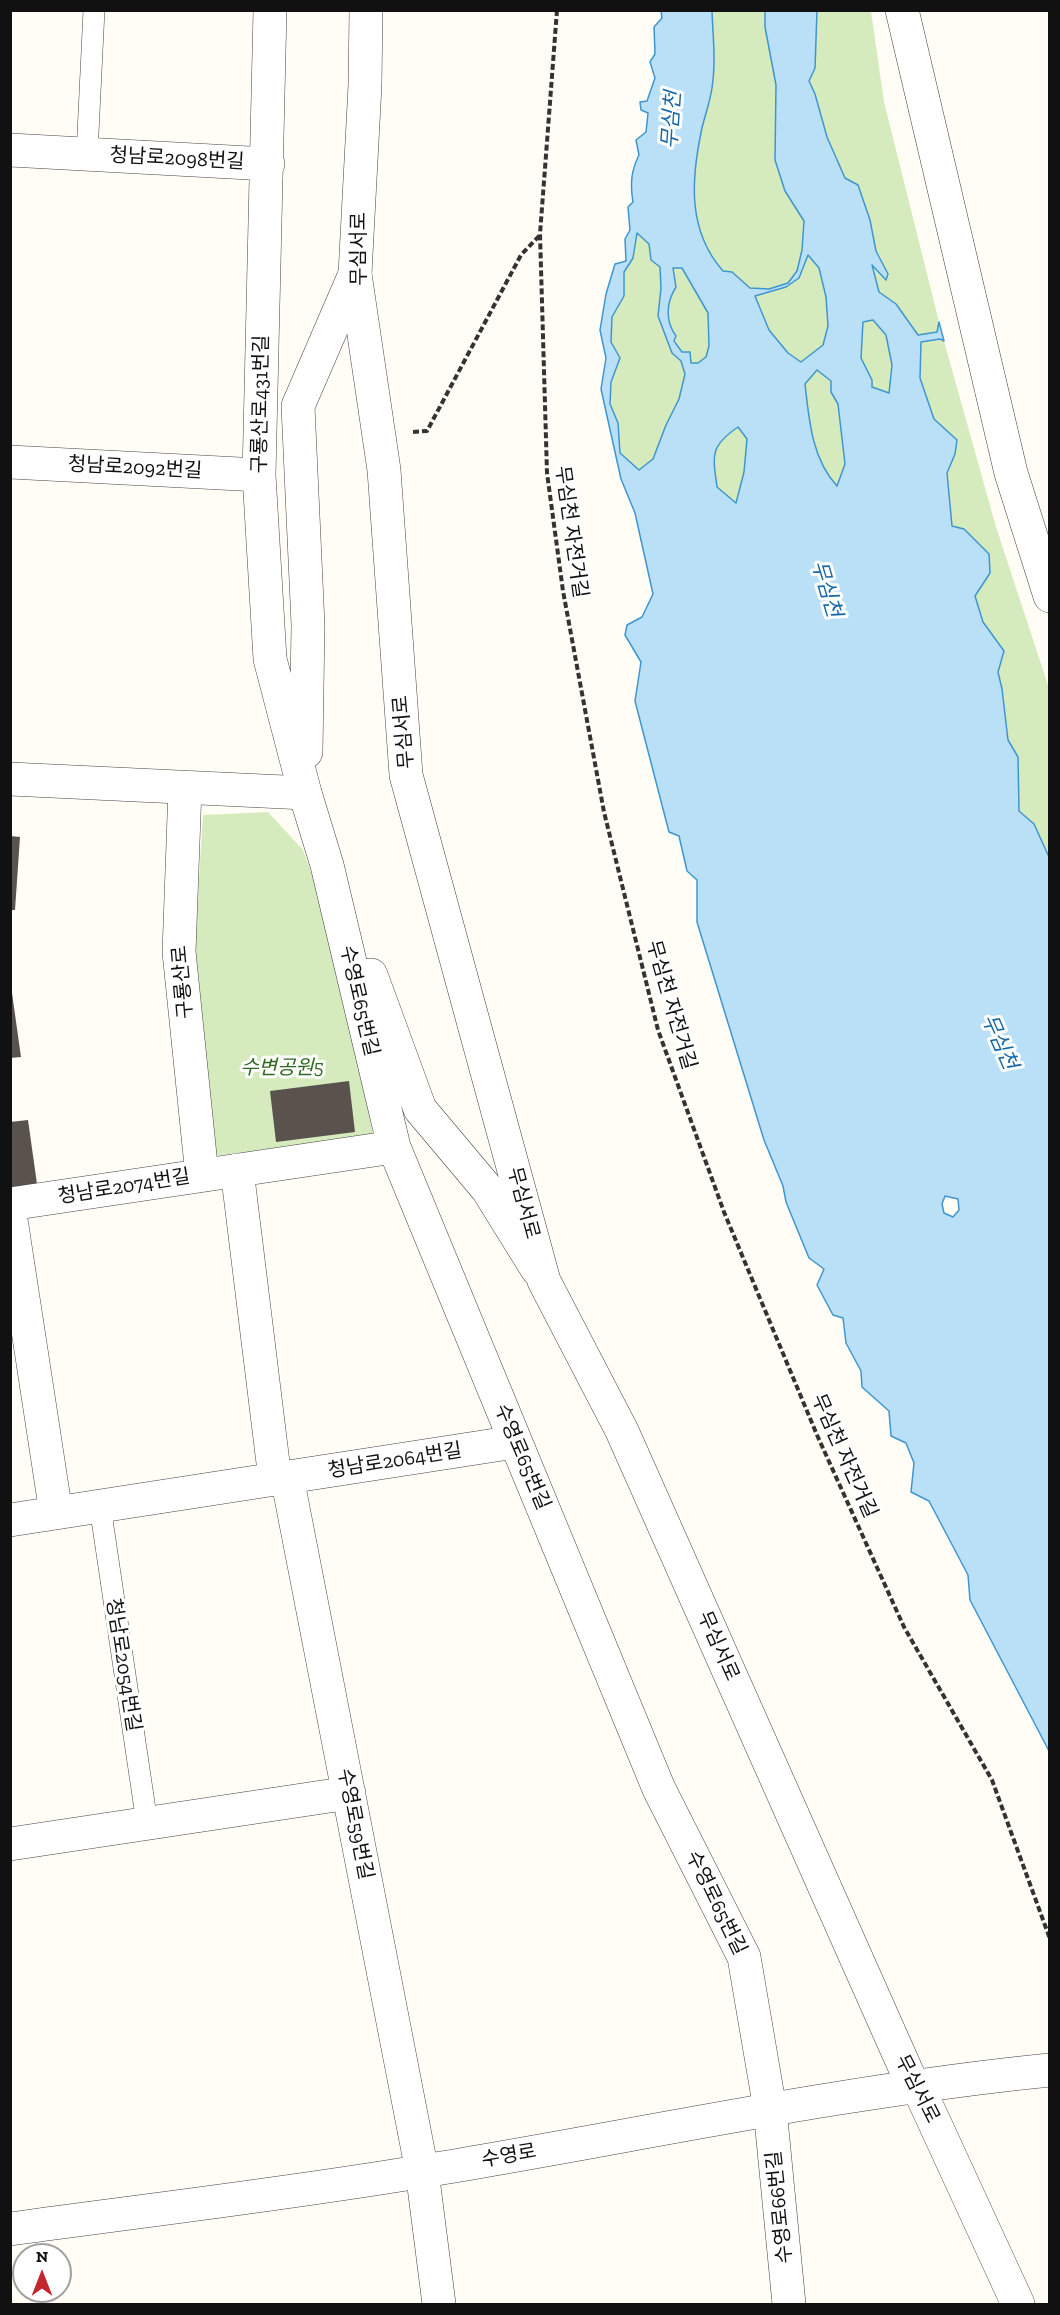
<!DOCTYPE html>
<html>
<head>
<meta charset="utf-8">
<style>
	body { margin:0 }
	#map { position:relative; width:1060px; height:2315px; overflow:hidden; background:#fffdf5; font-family:"Zilla Slab",serif }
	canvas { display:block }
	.frame { position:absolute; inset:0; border:12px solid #111; pointer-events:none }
	.north { position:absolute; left:12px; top:2243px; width:60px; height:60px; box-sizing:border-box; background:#fff; border:2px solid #a0a0a0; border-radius:50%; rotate:0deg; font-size:16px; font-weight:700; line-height:24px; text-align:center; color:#111 }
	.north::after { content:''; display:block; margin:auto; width:21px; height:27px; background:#c4262e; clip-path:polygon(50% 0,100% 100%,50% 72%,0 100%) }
</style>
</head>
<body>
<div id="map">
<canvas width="1060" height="2315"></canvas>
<div class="frame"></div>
<div class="north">N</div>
</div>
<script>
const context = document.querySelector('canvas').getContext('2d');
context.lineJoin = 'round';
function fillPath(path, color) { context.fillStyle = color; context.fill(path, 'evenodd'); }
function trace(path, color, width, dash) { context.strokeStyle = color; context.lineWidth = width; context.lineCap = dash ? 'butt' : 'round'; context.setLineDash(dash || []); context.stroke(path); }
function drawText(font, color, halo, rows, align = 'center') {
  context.font = font + ' "Zilla Slab","Noto Sans KR",serif'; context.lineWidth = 6; context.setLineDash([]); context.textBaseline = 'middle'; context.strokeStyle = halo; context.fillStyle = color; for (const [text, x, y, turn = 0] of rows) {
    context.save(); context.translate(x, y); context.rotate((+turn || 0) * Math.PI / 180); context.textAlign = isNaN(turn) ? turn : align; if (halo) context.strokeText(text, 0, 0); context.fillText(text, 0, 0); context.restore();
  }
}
fillPath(new Path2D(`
	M712,11H765V27L776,85L775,160L785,191L804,221L802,250L797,271L788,283L769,289L750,288L732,272L723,271C687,230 691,179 702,128C705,115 710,102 712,88C716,62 713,37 712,11Z
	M817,11H871L884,102L939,322L937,332L918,335L896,304L879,293L872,264L881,258L876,251L870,220L858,185L845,178L827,137L815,94L809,81L815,68Z
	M636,233L649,244L651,260L660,267L661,288L658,316L672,353L681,361L685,374L679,399L666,425L653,459L639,470L620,453L618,423L610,404L611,382L619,358L611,342L612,317L624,296V272L633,258Z
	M808,254L819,268L826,297L828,326L823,345L801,362L788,353L769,330L755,296C785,290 795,283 808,254Z
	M673,268H682L708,313L709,346L706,357L698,363H691C672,341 659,314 676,287Z
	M873,320L886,335L892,365L889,393L872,387L861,358L863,322Z
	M940,339L944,341L996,527L1049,688V857L1034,824L1018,811V758L1008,740L1002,689L998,672L1004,651L983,622L975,596L990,573L952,527L947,473L955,454L957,440L934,419L920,378L921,342Z
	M818,370L831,381V392L838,404L845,464L838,487L823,470L810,426L805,384Z
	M739,427L747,438L744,472L736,503L717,488C713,455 710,447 739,427Z
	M268,812L303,850L334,935L373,1136L214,1156L194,961L203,815Z`), '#d5ebbd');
const water = new Path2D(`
	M661,11H712C713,37 716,62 712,88C710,102 705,115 702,128C691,179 687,230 723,271L732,272L750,288L769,289L788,283L797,271L802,250L804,221L785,191L775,160L776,85L765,27V11H817L815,68L809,81L815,94L827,137L845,178L858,185L870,220L876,251L888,274L886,280L872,265L879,292L896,304L918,335L937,332L939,322L944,341L940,339L921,342L920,378L934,419L957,440L955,454L947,473L952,526L964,529L989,554L990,573L975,596L983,622L1004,651L998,672L1002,689L1008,740L1018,757L1019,811L1034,824L1049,857V1751L970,1600L968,1575L929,1501L911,1492L914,1463L906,1443L891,1436L889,1411L862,1387L861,1371L846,1343L843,1318L833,1315L817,1285L824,1269L809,1258L786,1202L783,1186L764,1140L697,922V880L687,871L679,836L669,832L635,701L641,662L625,635L627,625L642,617L653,594L635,513L621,479L601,389L606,358L600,330L606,294L615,264L626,261L625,239L630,230L628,207L633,202C630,184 631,171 639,155L636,140L646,132L648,113L641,110L640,102L647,101L655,78L650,62L655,54L654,27L662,18ZM637,233L649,244L651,260L660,267L661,288L658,316L672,353L681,361L685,374L679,399L666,425L653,459L639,470L620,453L618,423L610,404L611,382L620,358L611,342L612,317L624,296V272L633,258ZM808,255L819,268L826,297L828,326L823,345L801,362L788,353L769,330L755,296L786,287L799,278ZM673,268H682L708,313L709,346L706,357L698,363H691L690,352H682L674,341L676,336C665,321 666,303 676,287ZM873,320L886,335L892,365L889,393L872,387V380L861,358L863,322ZM817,370L831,381V392L838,404L845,464L837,486C812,459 809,420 805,384ZM738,427L747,439L744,472L736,503L717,487C713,456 709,447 738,427ZM945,1196L958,1199L959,1210L953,1217L944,1213L942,1204Z`);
fillPath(water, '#b9e0f7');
trace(water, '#3f96cf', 1.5);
fillPath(new Path2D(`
	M10,836L20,837L15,910H10Z
	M12,993L21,1057L10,1058V994Z
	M349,1081L355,1132L276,1142L270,1091Z
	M28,1120L37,1184L10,1188V1122Z`), '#5a524d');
const service = new Path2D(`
	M87,154L94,10
	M100,1506L147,1823`);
const minor = new Path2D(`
	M270,10L259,475L270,659L305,793L327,865L394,1147L659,1789L744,1957L770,2109L789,2304
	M902,10L1011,473L1050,596
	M10,150L268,164
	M10,462L259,475
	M306,752L308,625L298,406L355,274
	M185,788L179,952L202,1175
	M371,975L420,1109L488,1190L537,1269
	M237,1170L275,1479
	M10,1204L394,1147
	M10,1213L56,1513
	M287,1477L422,2171L439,2304
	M10,1520L515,1442
	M10,1844L349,1793`);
const tertiary = new Path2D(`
	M366,10L365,85L355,274L384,470L406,775L544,1281L622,1431L914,2088L919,2089L1018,2304
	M10,779L305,793
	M10,2229C148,2210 287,2194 424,2171C632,2137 839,2091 1050,2070`);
trace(service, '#444', 22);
trace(minor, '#444', 34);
trace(tertiary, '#444', 34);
trace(new Path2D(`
	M557,10L540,234L547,473L563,591L604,812L658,1030L724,1212L817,1435L904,1627L992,1780L1050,1939
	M413,432L427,431L521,255L540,235`), '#333', 4, [6, 3]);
trace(service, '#fff', 21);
trace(minor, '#fff', 33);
trace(tertiary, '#fff', 33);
drawText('20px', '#111', '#fff', [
	["청남로2098번길",177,159,3],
	["무심서로",359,249,-90],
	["구룡산로431번길",261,404,-89],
	["청남로2092번길",135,468,3],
	["무심천 자전거길",571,532,82],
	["무심서로",404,732,-95],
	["구룡산로",183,982,-95],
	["수영로65번길",359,1001,77],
	["무심천 자전거길",671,1005,74],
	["청남로2074번길",124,1187,-9],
	["무심서로",523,1203,75],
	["무심천 자전거길",844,1456,66],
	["수영로65번길",522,1457,67],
	["청남로2064번길",395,1461,-9],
	["무심서로",718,1646,66],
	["청남로2054번길",123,1665,81],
	["수영로59번길",355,1824,79],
	["수영로65번길",716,1903,64],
	["무심서로",917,2089,63],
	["수영로",509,2156,-10],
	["수영로66번길",780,2207,-96]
]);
drawText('italic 20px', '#2f6b1f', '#fff', [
	["수변공원5",282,1068]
]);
drawText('italic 21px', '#1768a6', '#fff', [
	["무심천",672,120,-86],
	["무심천",826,589,73],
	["무심천",999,1042,66]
]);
</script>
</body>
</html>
